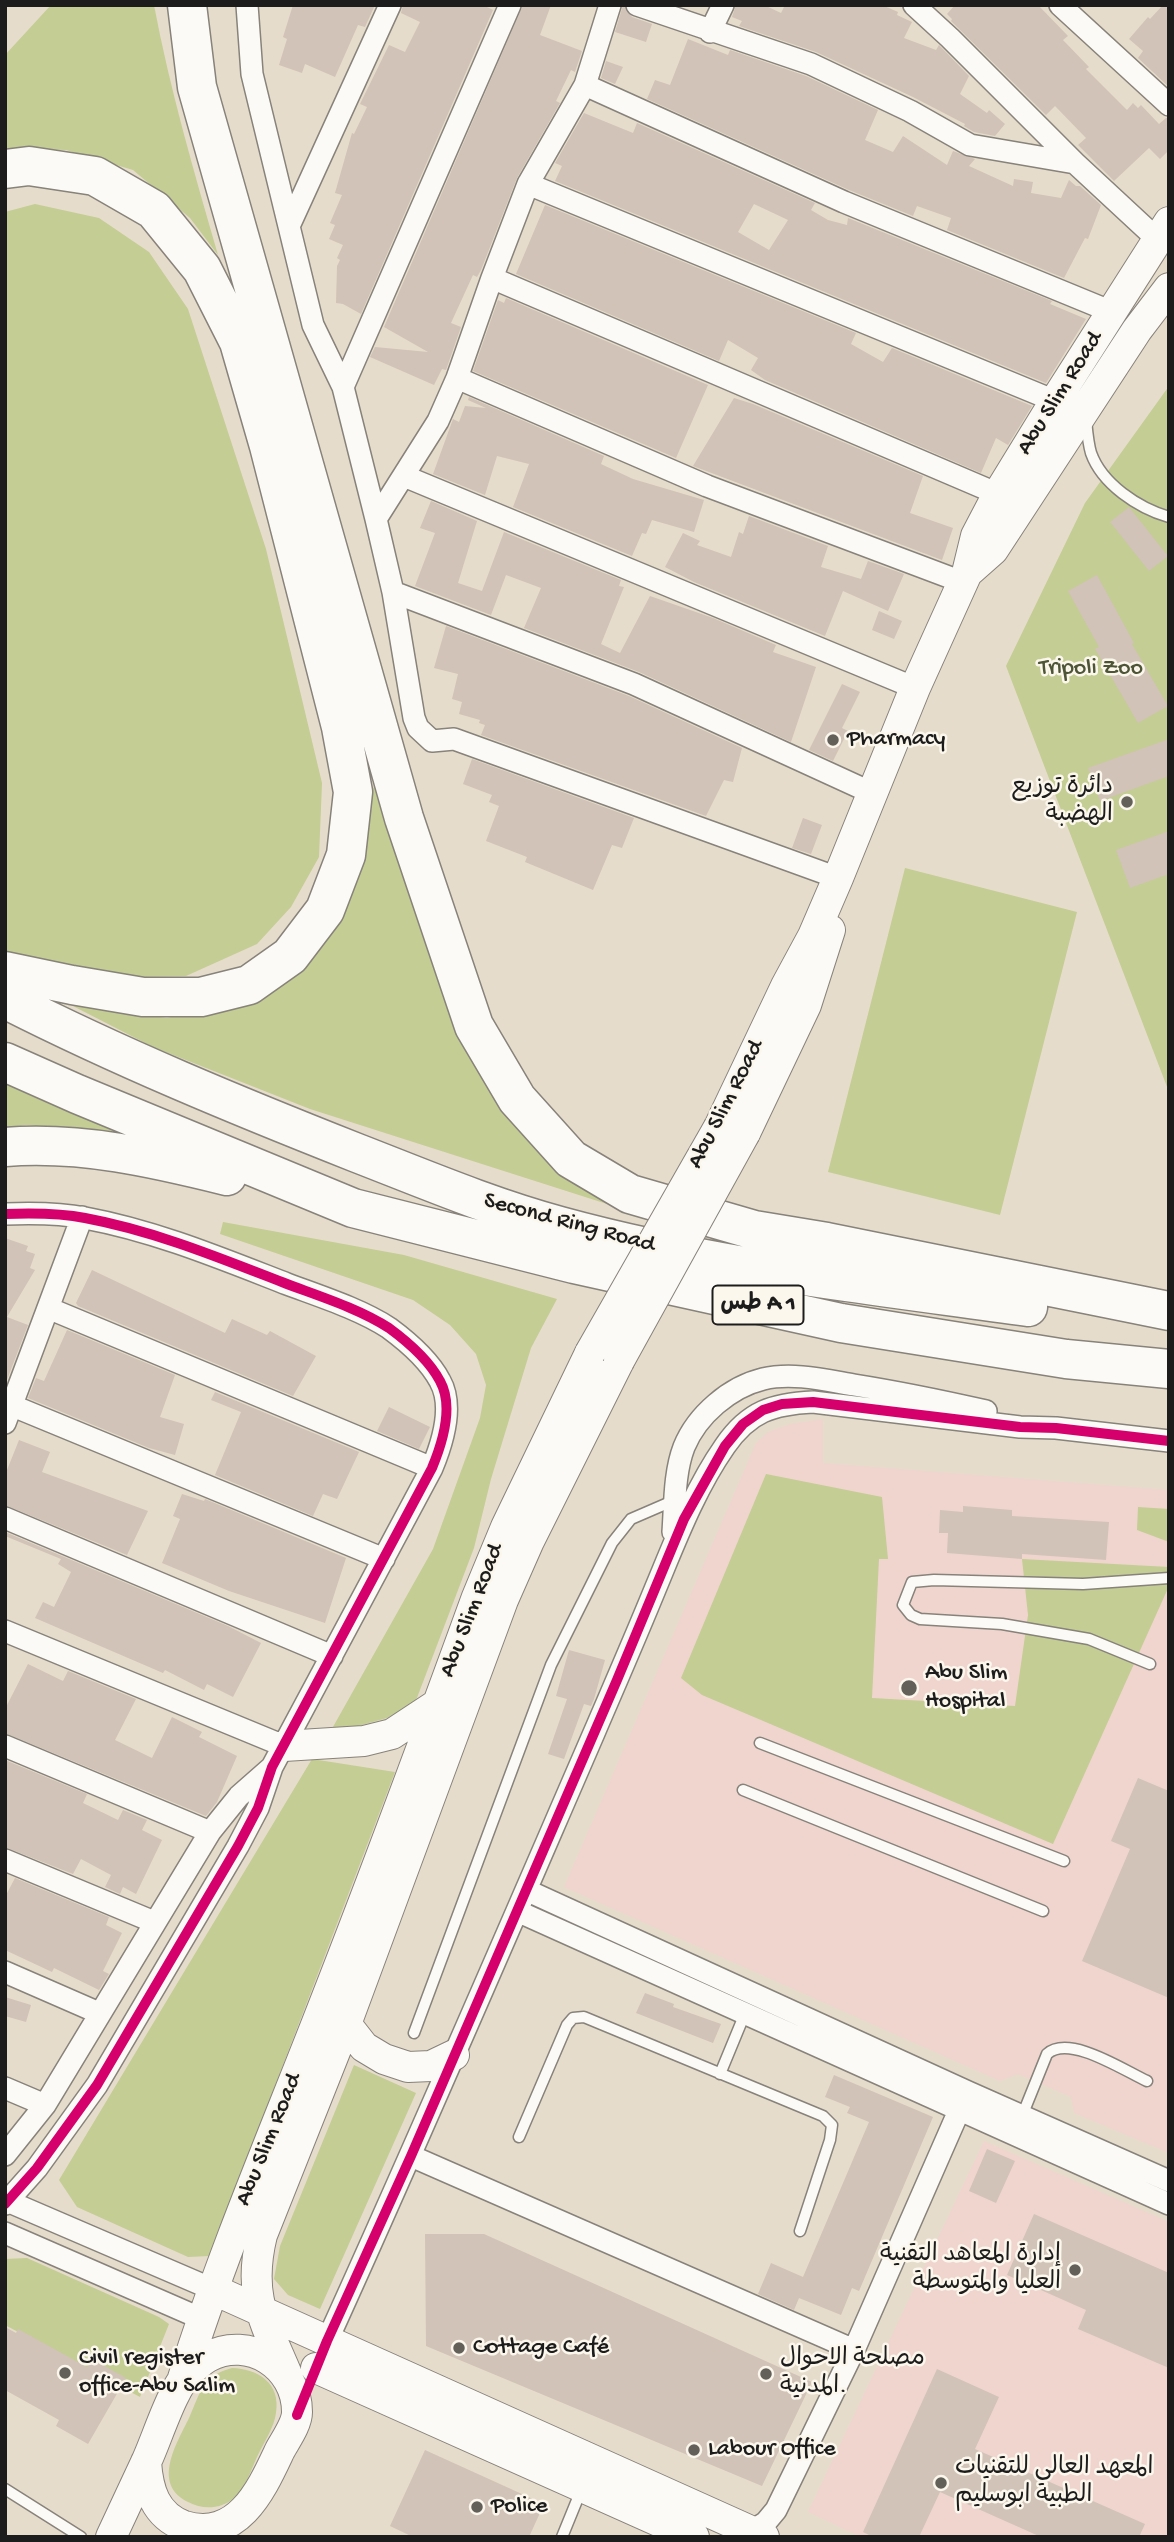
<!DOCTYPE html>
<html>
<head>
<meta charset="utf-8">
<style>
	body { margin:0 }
	#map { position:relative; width:1174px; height:2542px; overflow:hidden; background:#e6dccb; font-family:"Gochi Hand",sans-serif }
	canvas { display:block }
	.frame { position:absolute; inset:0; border:7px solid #1c1c1c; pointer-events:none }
</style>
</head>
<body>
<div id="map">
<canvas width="1174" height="2542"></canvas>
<div class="frame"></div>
</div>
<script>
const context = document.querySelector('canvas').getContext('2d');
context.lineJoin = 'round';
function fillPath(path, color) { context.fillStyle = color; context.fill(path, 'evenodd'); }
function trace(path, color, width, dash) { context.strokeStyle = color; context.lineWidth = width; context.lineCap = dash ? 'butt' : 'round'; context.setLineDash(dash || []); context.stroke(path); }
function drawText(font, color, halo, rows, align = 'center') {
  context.font = font + ' "Gochi Hand","Playpen Sans Arabic",sans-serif'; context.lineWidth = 5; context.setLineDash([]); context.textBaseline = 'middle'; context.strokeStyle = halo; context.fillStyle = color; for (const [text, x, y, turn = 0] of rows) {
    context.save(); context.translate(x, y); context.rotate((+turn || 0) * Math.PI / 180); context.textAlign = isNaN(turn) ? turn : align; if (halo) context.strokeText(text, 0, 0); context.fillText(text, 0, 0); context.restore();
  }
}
fillPath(new Path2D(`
	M823,1419V1463L1169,1490V2153L1074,2113L1071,2097L1018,2074L1000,2081L564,1887L756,1443L768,1432L790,1424Z
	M984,2141L1169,2222V2537H861L808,2512Z`), '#efd5ce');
fillPath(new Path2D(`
	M51,5H154C170,90 194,172 218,255L190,218L133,170L66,150L5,148V55Z
	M35,204L99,218L149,252L188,309L266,549L322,783L319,857L291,907L257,944L186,976L59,979L5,954V212Z
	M1169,386V1092L1006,666L1085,503Z
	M377,771L463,1026L609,1195L607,1204L310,1109L153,1047L69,1004L167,1018L252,998L363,837Z
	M905,868L1077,912L1000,1215L828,1172Z
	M5,1075L139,1137L27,1125L5,1127Z
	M223,1222L404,1255L557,1299L531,1348L491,1479L474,1548L415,1703L387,1718L329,1734L433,1549L480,1418L486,1385L476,1354L450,1325L413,1300L220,1234Z
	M766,1474L882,1497L888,1559H879L872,1698L1015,1706L1028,1615L1022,1559L1169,1567V1586L1053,1844L702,1695L681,1678Z
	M1138,1507L1169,1509V1542L1137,1530Z
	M312,1759L395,1772L210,2256L188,2257L77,2207L59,2180Z
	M354,2065L416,2093L320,2309L288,2295L274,2279L280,2246Z
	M27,2258L159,2317L169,2324L140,2397L5,2325V2259Z
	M232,2368C258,2369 281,2383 276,2413C274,2428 263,2444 257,2457C251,2470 245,2490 233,2499C220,2509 203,2510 188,2502C151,2484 177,2443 189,2418C194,2407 198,2394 205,2384C212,2375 221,2371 232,2368Z`), '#c4cd93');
fillPath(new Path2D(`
	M293,5H375L365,27L358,25L335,77L305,64L302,73L279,65L287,39L283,37Z
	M403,5H483L493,10L361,314L343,304L336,303L337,266L340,260L337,258L343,245L329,239L335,225L330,223L342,195L335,193L352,133L354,134L367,107L360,104L389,45L405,52L420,22L401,13Z
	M523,5H551L540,35L582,51L575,72L571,70L556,101L560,103L517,178L481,270L477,277L473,275L451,323L461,327L446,370L442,369L434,385L370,357L375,347L428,352L384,327Z
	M623,5L632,17L652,24L646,42L615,32Z
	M736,5H764L781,13L785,5H882L898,12L897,15L912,22L904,38L936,50L939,45L969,76L960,94L987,113L989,110L1005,124L995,136L974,132L964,126L965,124L913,97L816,52L739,26L742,21L732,17Z
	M955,5H1038L1068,36L1063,40L1089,67L1086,69L1127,110L1133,103L1138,108L1141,105L1159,124L1166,118H1169V150L1160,159L1149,148L1114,181L1078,145L1086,138L1055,106L1046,115L951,21L952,19L947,14Z
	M1163,5H1169V87L1138,58L1143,51L1129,39L1148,17L1150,19Z
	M688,39L728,55L730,50L806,76L878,110L865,140L893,152L903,136L947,165L953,151L975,159L969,166L1013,186L1014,179L1033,182L1031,193L1061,198L1069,180L1076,186H1080L1101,205L1088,239L1085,238L1064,278L947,230L951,218L917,206L913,216L849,190L647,99L655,80L670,85Z
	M606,61L623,67L615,84L601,78Z
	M584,113L633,133L637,123L815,203L811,210L828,220L847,225L848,218L1052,301L1050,304L1086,319L1046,383L555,181L562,166L555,163ZM754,204L788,220L769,250L738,232Z
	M545,205L856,333L851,344L883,362L892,348L1032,406L1008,445L996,438L981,473L765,380L751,370L758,358L728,340L719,361L516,274Z
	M506,298L708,385L676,458L473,371L498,300L504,303Z
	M469,397L604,456L601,464L633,479L704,500L694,532L652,520L646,534L642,533L632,556L513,507L529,464L497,456L485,495L433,474L453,419L459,422L465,406L486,408L468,400Z
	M734,398L753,404L923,476L910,513L953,528L942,560L693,466Z
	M431,501L477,521L458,583L482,591L504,532L621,580L619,586L624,587L601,644L620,653L650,596L713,618L776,645L773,652L816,667L791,742L639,672L524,628L541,588L506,575L491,615L415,586L435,533L420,528Z
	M1129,507L1168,556L1149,571L1110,522Z
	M749,516L828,546L821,567L861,579L868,561L904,574L888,611L843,591L825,636L694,582L665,567L683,533L700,541L697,545L731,557L739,532L743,534Z
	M1097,575L1134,643L1132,644L1168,706L1138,723L1095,649L1099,647L1068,591Z
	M879,611L902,621L894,639L872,630Z
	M446,626L629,696L742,748L733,782L724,780L706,816L481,735L485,725L479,723L480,720L459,714L462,702L452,699L458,674L434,668Z
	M842,684L860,692L842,728L848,731L833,761L809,750Z
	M1169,739V776L1100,801L1088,768Z
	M472,759L634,818L622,848L612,845L593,890L525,862L527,857L486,841L499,806L489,802L492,795L463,784Z
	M803,818L822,825L811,854L792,848Z
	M1169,831V874L1130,888L1116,850Z
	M5,1238L28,1246L26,1251L35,1254L30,1268L35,1270L7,1317L28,1325L5,1385Z
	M92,1270L225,1333L232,1319L267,1335L270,1331L316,1356L293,1396L78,1306L76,1303Z
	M67,1330L175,1375L160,1417L184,1424L175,1455L149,1448L28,1398L36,1378L44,1381Z
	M215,1392L359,1452L337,1499L323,1494L313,1516L215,1475L241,1412L211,1400Z
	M389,1407L430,1427L419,1449L377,1431Z
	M19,1440L50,1452L42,1472L148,1511L127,1555L5,1505V1475Z
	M182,1494L204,1501L205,1499L346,1558L325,1623L229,1591L162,1563L180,1519L173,1516Z
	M963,1506L1012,1510V1516L1109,1522L1106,1560L1022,1554V1559L947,1553L948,1533H939L940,1510L963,1512Z
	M5,1532L228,1626L261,1643L233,1697L207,1684L204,1690L165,1670L163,1673L35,1618L43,1602L54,1607L71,1572L58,1564L61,1559L5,1536Z
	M569,1650L605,1660L594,1699L591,1706L584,1704L564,1759L548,1754L567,1699L556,1696Z
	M28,1664L63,1681L68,1671L136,1699L115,1740L152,1758L172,1717L202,1732L199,1737L237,1756L217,1802L206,1816L5,1733V1709Z
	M5,1760L87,1794L83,1803L118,1820L123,1810L147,1820L142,1830L162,1840L136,1894L123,1887L120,1894L105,1887L111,1875L81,1859L73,1874L5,1847Z
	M1138,1778L1169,1791V1998L1082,1961L1130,1849L1111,1841Z
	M15,1878L109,1917L106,1925L122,1933L103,1971L109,1974L99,1990L54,1968L52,1972L5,1950V1897Z
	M645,1993L674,2004L673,2007L721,2024L713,2043L636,2013Z
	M5,1997L31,2005L26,2022L5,2016Z
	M834,2075L933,2117L859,2291L852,2288L841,2315L799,2298L794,2310L758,2294L771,2263L803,2277L869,2122L847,2113L850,2107L825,2097Z
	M987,2149L1015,2161L996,2203L969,2191Z
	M1034,2214L1169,2273V2368L1078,2329L1086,2310L1007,2275Z
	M425,2234H484L812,2382L762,2486L426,2346Z
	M5,2327L16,2333L18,2329L87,2367L92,2359L126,2378L88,2444L56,2426L59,2420L5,2390Z
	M937,2369L999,2397L975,2449L1145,2524L1139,2537H1041L940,2492L919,2537H873L863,2532Z
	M425,2450L544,2504L529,2537H413L390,2526Z`), '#d1c3b7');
const lane = new Path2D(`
	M1086,420C1087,430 1088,443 1091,453C1102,484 1138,508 1169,517
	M1150,1664L1089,1639L1002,1624L920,1619L911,1615L903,1605L912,1582L934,1580L1083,1584L1169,1578
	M760,1743L1064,1861
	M743,1790L1043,1911
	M414,2033L551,1665L612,1543L631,1519L675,1500
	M720,2074L746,2011
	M1022,2116L1047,2054C1069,2034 1123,2070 1147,2081
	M519,2137L567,2025L573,2018L584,2017L823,2116L832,2125L830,2140L800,2231
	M5,2489L81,2537
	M562,2537L582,2488`);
const street = new Path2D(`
	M247,5L252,74L313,325L343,387L376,519L393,592L414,718L418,728L432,741L454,739L838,878
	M637,5L811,64L910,111L970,145L1075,163L1158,240
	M914,5L950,38L1075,163
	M1060,5L1169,105
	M710,32L723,5
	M585,85L844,202L1112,312
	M528,184L1055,401
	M290,224L390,5
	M492,278L998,494
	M457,378L707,486L962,582
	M343,387L510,5
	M404,476L915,688
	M376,519L438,421L457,378L492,278L528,184L585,85L610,5
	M393,592L634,684L872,793
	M5,1214C31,1213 60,1213 85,1218C155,1231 220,1258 287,1284C319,1296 360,1309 389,1328C408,1342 429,1360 440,1381C454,1406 442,1444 432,1468L272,1767L258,1808L238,1846L97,2085L37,2168L5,2204
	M48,1308L432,1468
	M13,1406L384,1559
	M5,1423L82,1217
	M5,1518L332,1656
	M673,1532C675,1505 674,1473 684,1447C697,1415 730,1387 763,1379C792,1372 825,1380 854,1385C898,1392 942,1401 986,1411
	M5,1631L284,1746
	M5,1746L210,1832
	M5,1860L154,1922
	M526,1890L968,2092L1169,2181
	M517,1911L1169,2204
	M5,1972L99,2013
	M5,2088L45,2105
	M5,2155L45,2105L210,1832L239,1796L272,1767
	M411,2156L854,2350
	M5,2200L212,2289
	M5,2233L202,2319
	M327,2341C419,2139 506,1936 594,1733C615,1684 636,1636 656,1587C676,1539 695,1489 725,1446C749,1411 773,1404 813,1402L1020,1427L1056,1428L1169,1441
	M744,2536L766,2522L776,2510L854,2350L965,2097`);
const secondary = new Path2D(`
	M967,573L993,550L1137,330L1169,288
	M719,1127L786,986L813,936L838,878L915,688L967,573L976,536L998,494L1055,401L1169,222
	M745,1133L806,1005L830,930
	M284,1746L364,1741L392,1734L439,1703
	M346,2024L364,2047L384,2059L408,2067L431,2066L454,2055
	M212,2289L764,2537
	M316,2368L694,2537
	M288,2377C265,2322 247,2296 262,2235L346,2024L503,1600L529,1541L619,1361
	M183,2378C221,2258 270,2142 316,2025C372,1883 425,1740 477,1597L506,1527L590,1353
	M111,2537C123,2511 135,2486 147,2460C158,2436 173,2386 191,2370C196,2366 202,2360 208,2357C249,2335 297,2366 297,2412C297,2424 286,2439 280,2450C262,2488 239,2542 184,2526C155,2515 148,2490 146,2462`);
const highway = new Path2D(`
	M187,5L197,87L404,818L474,1026L517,1099L571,1159L630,1194L754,1230L827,1242L1169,1311
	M5,169L29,166L95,176L154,210L202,269L239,342L269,446L341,727L353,792L346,855L325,910L290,956L249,985L201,997H143L72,985L5,971
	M5,999C119,1057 238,1106 357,1153C424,1179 490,1207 560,1226C713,1268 872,1285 1028,1307
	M5,1062L77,1094L353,1208L574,1264L841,1323L1066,1359L1169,1369
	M5,1147C81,1141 154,1158 227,1176`);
trace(lane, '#87827a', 13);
trace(street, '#87827a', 24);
trace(secondary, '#87827a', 32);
trace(highway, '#87827a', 41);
trace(lane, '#fbfaf7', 10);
trace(street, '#fbfaf7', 21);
trace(secondary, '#fbfaf7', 30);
trace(highway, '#fbfaf7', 38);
const secondaryBridge = new Path2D(`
	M590,1353L719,1127
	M619,1361L745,1133`);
trace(secondaryBridge, '#87827a', 32, []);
trace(secondaryBridge, '#fbfaf7', 30);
trace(new Path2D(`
	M5,1214C31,1213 60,1213 85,1218C155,1231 220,1258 287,1284C319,1296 360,1309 389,1328C408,1342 429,1360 440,1381C454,1406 442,1444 432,1468L272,1767L258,1808L238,1846L97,2085L37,2168L5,2204
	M297,2415L327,2341L411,2156L617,1680L684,1519L725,1446L743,1424L763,1410L782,1404L813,1402L1020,1427L1056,1428L1169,1441`), '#d6006c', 10);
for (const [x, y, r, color] of [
	[833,740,7,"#635f59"],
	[1127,802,7,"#635f59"],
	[909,1688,9,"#635f59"],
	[1075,2270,7,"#635f59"],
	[459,2348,7,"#635f59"],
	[65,2373,7,"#635f59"],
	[766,2374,7,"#635f59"],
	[694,2450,7,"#635f59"],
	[941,2483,7,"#635f59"],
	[477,2507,7,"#635f59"]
]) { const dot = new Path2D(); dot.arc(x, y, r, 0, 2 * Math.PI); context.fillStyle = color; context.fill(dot); trace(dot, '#fbf7ec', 2.5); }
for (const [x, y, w] of [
	[758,1305,91]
]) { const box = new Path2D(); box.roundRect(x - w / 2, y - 19.5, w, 39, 5); context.fillStyle = '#fbf7ec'; context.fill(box); trace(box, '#1c1c1c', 2); }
drawText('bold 23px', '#1c1c1c', null, [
	["طس A 1",758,1305]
]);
drawText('24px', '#1c1c1c', '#fbf7ec', [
	["Abu Slim Road",1061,394,-58],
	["Abu Slim Road",727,1105,-63],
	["Second Ring Road",569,1224,15],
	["Abu Slim Road",473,1611,-69],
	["Abu Slim Road",270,2140,-68]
]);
drawText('24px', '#4d5536', '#fbf7ec', [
	["Tripoli Zoo",1091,669]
]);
drawText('24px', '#1c1c1c', '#fbf7ec', [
	["Pharmacy",847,740],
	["دائرة توزيع",1113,788,"right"],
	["الهضبة",1113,816,"right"],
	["Abu Slim",925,1674],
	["Hospital",925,1702],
	["إدارة المعاهد التقنية",1061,2256,"right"],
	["العليا والمتوسطة",1061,2284,"right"],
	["Cottage Café",473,2348],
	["Civil register",79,2359],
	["office-Abu Salim",79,2387],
	["مصلحة الاحوال",780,2360],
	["المدنية.",780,2388],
	["Labour Office",708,2450],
	["المعهد العالي للتقنيات",955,2469],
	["الطبية ابوسليم",955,2497],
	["Police",491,2507]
], 'left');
</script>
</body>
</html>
